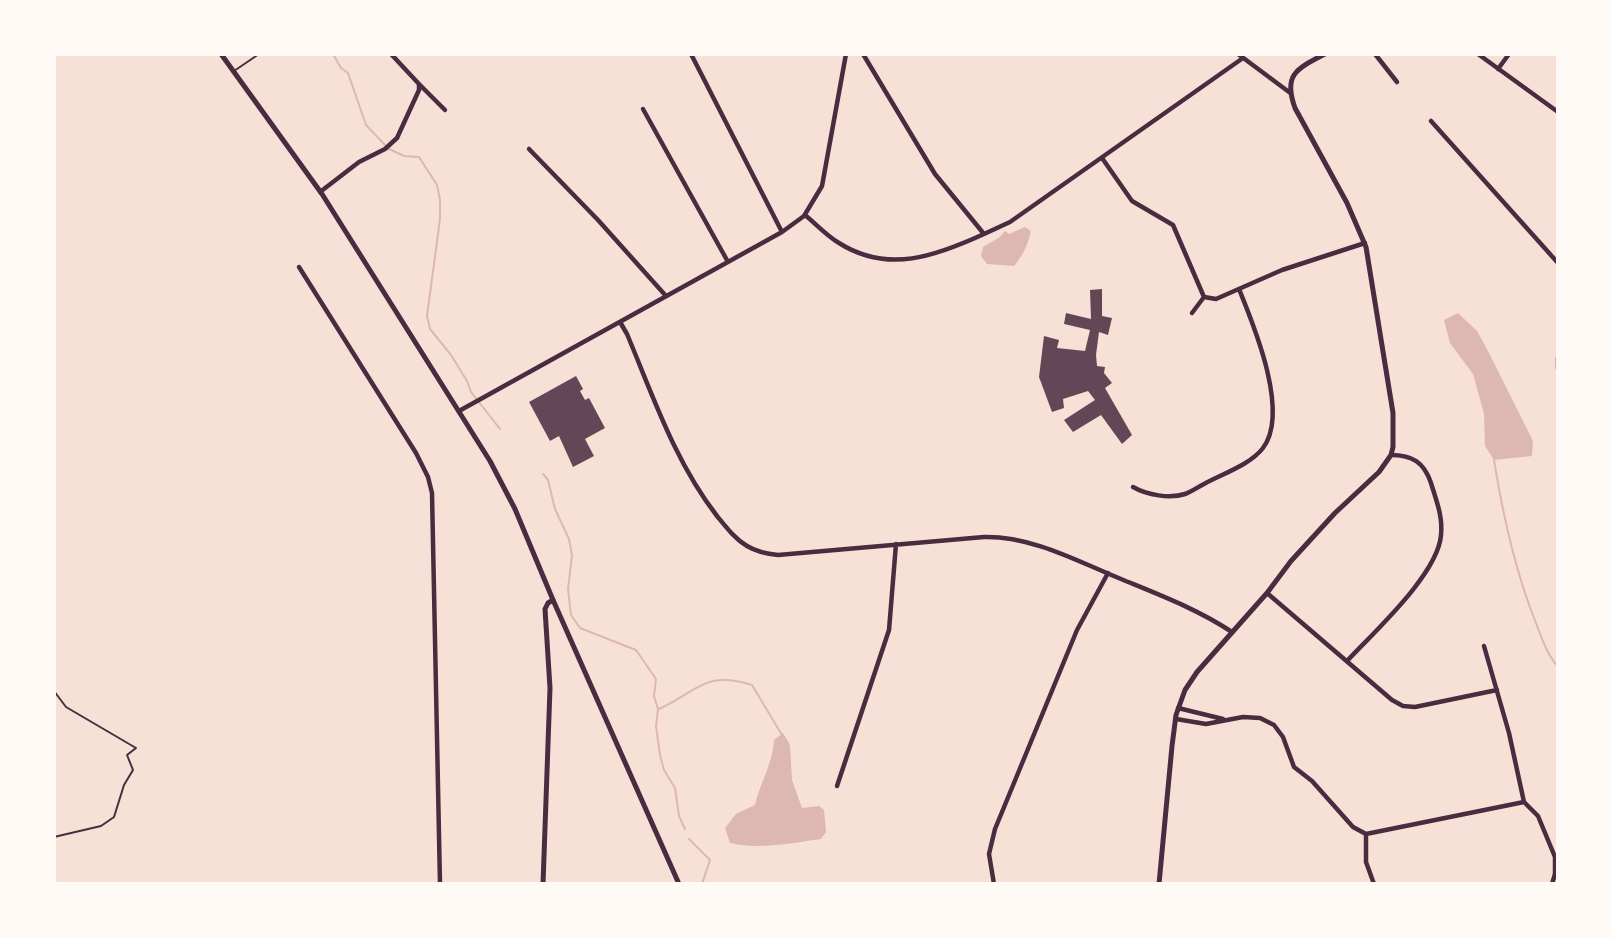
<!DOCTYPE html>
<html>
<head>
<meta charset="utf-8">
<style>
	body { margin:0 }
	#map { position:relative; width:1612px; height:938px; overflow:hidden; background:#f7e1d7; font-family:Signika,sans-serif }
	canvas { display:block }
	.frame { position:absolute; inset:0; border:56px solid #fffaf5; pointer-events:none }
</style>
</head>
<body>
<div id="map">
<canvas width="1612" height="938"></canvas>
<div class="frame"></div>
</div>
<script>
const context = document.querySelector('canvas').getContext('2d');
context.lineJoin = 'round';
function fillPath(path, color) { context.fillStyle = color; context.fill(path, 'evenodd'); }
function trace(path, color, width, dash) { context.strokeStyle = color; context.lineWidth = width; context.lineCap = dash ? 'butt' : 'round'; context.setLineDash(dash || []); context.stroke(path); }
fillPath(new Path2D(`
	M1025,227L1031,231C1028,245 1023,255 1014,266L987,264L981,256L983,247L1000,237L1005,231L1009,234Z
	M1458,313L1477,331L1488,351L1533,441L1532,456L1494,460L1485,446L1484,414L1473,374L1450,343L1444,320Z
	M783,733L790,745L792,780L802,808L819,806L824,810L826,832L821,839C792,843 758,850 730,843L725,828L736,814L755,805C760,783 773,763 774,740Z`), '#dcb8b0');
trace(new Path2D(`
	M333,54L341,68L348,73L366,125L385,145
	M389,149L404,156L419,157L437,185L440,200V219L427,316L430,329L451,355L467,381L471,392L500,429
	M1494,460C1503,516 1515,571 1536,623C1542,639 1547,654 1558,667
	M543,474L548,480L555,509L569,539L572,555L568,589L571,615L580,628L636,650L656,679L654,696L658,709L656,726L660,755L664,770L675,788L679,816L685,829
	M659,709C698,691 705,670 752,685L782,735
	M689,839L710,860L702,884`), '#dcb8b0', 2);
fillPath(new Path2D(`
	M1102,289V316L1112,318L1108,335L1099,332L1096,355L1097,366L1105,367L1104,373L1112,383L1105,388L1132,435L1122,444L1101,415L1073,432L1064,420L1095,400L1088,391L1063,399L1064,408L1052,412L1039,377L1044,336L1059,340L1057,348L1085,351L1090,330L1064,324L1066,313L1091,319L1090,290Z
	M576,376L583,389L580,391L585,400L589,398L605,428L585,439L594,456L573,467L559,436L550,441L529,402Z`), '#644757');
trace(new Path2D(`
	M54,691L66,707L136,748L127,755L133,770L124,785L114,817L101,826L54,837`), '#4a2c40', 2);
trace(new Path2D(`
	M234,71L259,54`), '#4a2c40', 2);
trace(new Path2D(`
	M691,54L782,232
	M863,54L935,174L984,234L1010,222L1243,58
	M1238,54L1289,92
	M1375,54L1397,82
	M1478,54L1558,112
	M1498,69L1509,54
	M419,84L445,110
	M643,109L728,262
	M1431,121L1558,263
	M529,149L598,220L666,296
	M1102,158L1132,201L1173,225L1204,297
	M320,192L359,162L385,149L397,138L419,90V84L391,54
	M805,215C816,224 827,236 839,243C888,274 936,256 984,234
	M299,267L416,453L428,477L432,493L440,884
	M1192,313L1204,297L1216,299L1282,270L1365,243
	M620,322L627,334C653,396 675,462 717,516C726,527 735,539 747,546C757,552 767,554 778,555L984,537C1032,536 1077,561 1121,579C1160,595 1197,609 1232,632
	M1558,358V369
	M459,411L782,232L804,216L822,186L846,54
	M1133,487C1147,495 1170,499 1185,494C1191,492 1198,487 1204,484C1222,474 1250,465 1263,448C1290,412 1254,326 1239,289
	M1267,593L1392,700L1403,706L1415,707L1497,690
	M1484,646L1509,733L1524,802L1538,816L1555,857V874L1552,884
	M1347,661C1374,632 1438,574 1441,535C1443,516 1436,500 1431,483C1424,462 1412,455 1391,455
	M1178,708L1223,719
	M1176,719L1206,724L1243,717L1260,718L1274,725L1283,737L1294,767L1312,781L1353,827L1366,834
	M837,786L889,630L896,544
	M1366,834L1524,802
	M1366,834V862L1374,884
	M994,884L989,854L995,829L1077,630L1108,573`), '#4a2c40', 4.5);
trace(new Path2D(`
	M553,600L679,884
	M1159,884L1172,746L1176,715L1185,690L1197,672L1267,593L1291,561L1335,513L1379,472L1391,455L1393,447V413L1366,247L1347,203L1295,108C1283,75 1296,69 1325,54`), '#4a2c40', 5);
trace(new Path2D(`
	M221,54L322,194L490,461L515,509L553,600L548,603L545,609L550,688L543,884`), '#4a2c40', 5);
</script>
</body>
</html>
